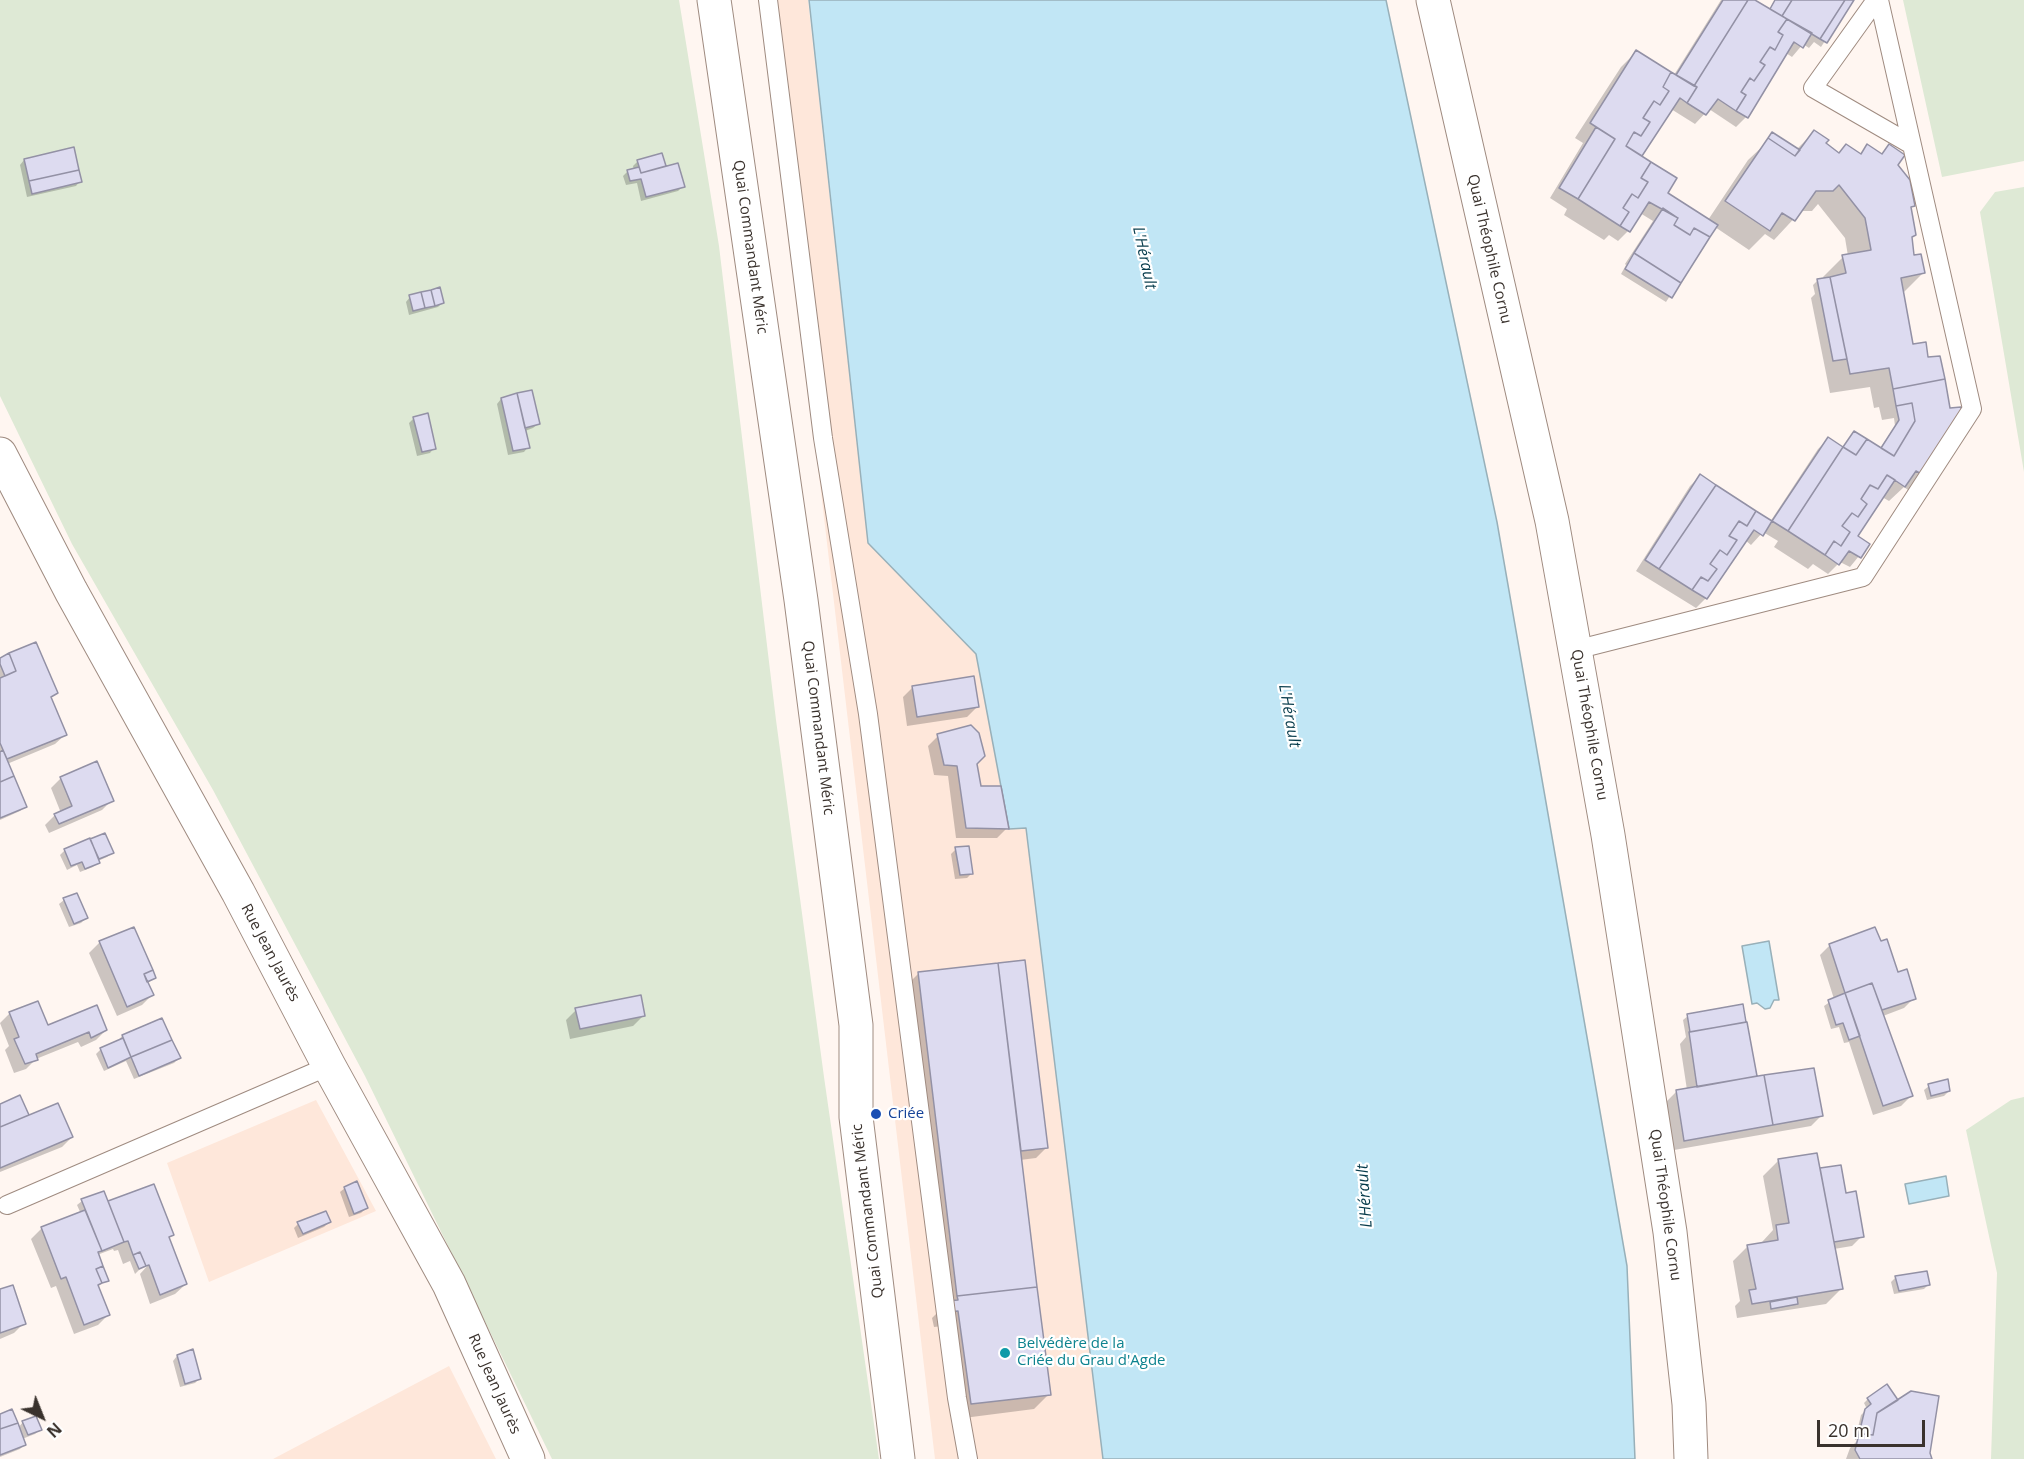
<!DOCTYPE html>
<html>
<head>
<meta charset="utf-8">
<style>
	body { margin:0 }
	#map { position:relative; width:2024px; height:1459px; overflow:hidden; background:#fff6f1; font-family:"Open Sans",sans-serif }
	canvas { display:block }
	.north { position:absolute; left:12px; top:1387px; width:60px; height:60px; -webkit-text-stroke:4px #fff; paint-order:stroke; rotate:137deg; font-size:16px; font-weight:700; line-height:24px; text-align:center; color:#3a322d }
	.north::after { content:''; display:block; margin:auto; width:21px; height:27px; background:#3a322d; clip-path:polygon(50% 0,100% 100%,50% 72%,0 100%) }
	.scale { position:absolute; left:1817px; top:1420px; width:108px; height:27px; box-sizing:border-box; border:3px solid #3a322d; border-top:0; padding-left:8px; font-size:18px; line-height:21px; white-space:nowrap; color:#3a322d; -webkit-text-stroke:4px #fff; paint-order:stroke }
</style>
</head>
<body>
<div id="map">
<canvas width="2024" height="1459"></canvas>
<div class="north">N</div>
<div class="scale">20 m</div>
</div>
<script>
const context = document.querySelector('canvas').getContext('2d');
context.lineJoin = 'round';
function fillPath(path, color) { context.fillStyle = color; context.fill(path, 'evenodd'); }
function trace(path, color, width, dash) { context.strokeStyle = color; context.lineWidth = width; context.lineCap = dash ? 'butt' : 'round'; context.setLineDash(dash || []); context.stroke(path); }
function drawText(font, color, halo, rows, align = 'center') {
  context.font = font + ' "Open Sans",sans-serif'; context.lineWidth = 4.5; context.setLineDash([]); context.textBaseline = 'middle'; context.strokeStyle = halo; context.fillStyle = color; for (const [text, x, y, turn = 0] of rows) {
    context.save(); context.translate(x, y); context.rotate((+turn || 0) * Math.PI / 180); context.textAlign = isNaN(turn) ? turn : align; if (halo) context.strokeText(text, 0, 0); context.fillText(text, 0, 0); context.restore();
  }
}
fillPath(new Path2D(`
	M763,0H808L868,543L976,654L1009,828L1026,827L1103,1459H935Z
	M316,1100L376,1211L209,1282L167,1163Z
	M449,1366L496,1459H273Z`), '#fee7da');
fillPath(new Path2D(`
	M0,0H679L719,246L776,720L824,1077L879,1459H552L365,1076L213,790L72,544L0,396Z
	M1903,0H2024V161L1942,177Z
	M2024,187V472L1980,212L1995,192Z
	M2024,1097V1459H1991L1997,1273L1966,1130L2011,1100Z`), '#dee9d5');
const water = new Path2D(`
	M809,0H1386L1497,522L1627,1266L1635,1459H1103L1026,828L1009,829L976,654L868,543Z
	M1769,941L1779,1000H1774L1770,1008L1765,1009L1757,1003L1752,1004L1742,946Z
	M1946,1176L1949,1196L1909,1204L1905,1184Z`);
fillPath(water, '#c1e6f5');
trace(water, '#98b0b9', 1.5);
fillPath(new Path2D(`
	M1721,0H1753L1769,10L1775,0H1852L1821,47L1814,42L1809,48L1803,44L1792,57L1786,53L1746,117L1736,127L1709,109L1695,124L1671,109L1640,157L1666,193L1708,220L1748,160L1764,145L1796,150L1814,132L1824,144L1838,154L1846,146L1859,155L1867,146L1896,165L1913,205L1910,208L1915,235L1911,239L1913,257L1923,273L1903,293L1924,475L1908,490L1904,487L1889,501L1882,497L1856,536L1868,545L1850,567L1840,562L1828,574L1813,564L1808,569L1774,547L1778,541L1763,532L1751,545L1745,540L1706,598L1696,608L1636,571L1690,486L1700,476L1770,522L1818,449L1828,439L1842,448L1854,433L1880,449L1895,426L1894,418L1882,420L1879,407L1874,408L1870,387L1830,393L1811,298L1815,294L1813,285L1818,280L1824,279L1823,277L1843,257L1848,256L1845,238L1818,204L1812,211H1801L1774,240L1765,234L1749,250L1715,227L1666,302L1621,274L1626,265L1625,264L1653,221L1640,213L1628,231L1618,241L1609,235L1604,240L1564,215L1567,209L1550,198L1583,143L1575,138L1621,67L1636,52L1674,75Z
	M661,155L665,168L683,186L678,191L641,201L637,183L626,185L623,176L628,171L634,170L633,166L638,161Z
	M24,160L80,181L76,186L27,197L20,165Z
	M410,297L442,303L438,307L409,315L406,302Z
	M501,399L538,424L533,428L525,431L528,447L524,452L508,455L497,404Z
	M414,418L434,448L430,453L417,456L409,423Z
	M0,660L56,693L50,699L66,734L55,744L7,764L25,806L20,811L0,820Z
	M913,687L977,707L967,717L907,726L903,697Z
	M938,736L975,764L980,787L1007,828L997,838H956L948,776L934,775L928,746Z
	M61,778L112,800L102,810L49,833L45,825L55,815L61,813L51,788Z
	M104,835L112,853L107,857L98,861L93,867L80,872L77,865L67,870L60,855L65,850Z
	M956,849L972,873L967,878L955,879L951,854Z
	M64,900L86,918L81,923L69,927L59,904Z
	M133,929L154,978L147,984L152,995L142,1005L117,1016L89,953L99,943Z
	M1830,945L1897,974L1914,998L1904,1008L1883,1016L1911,1096L1901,1106L1873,1115L1849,1042L1844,1043L1839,1027L1831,1029L1824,1006L1834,999L1820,955Z
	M1024,962L1046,1148L1036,1158L1020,1160L1049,1394L1034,1409L956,1419L943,1326L934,1327L932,1318L937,1313L898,994L918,974Z
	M1742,1006L1756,1078L1821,1116L1811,1126L1674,1150L1666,1102L1676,1092L1687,1090L1680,1044L1686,1037L1683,1020L1688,1016Z
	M576,1010L643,1016L633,1026L570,1039L566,1020Z
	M10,1013L47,1027L106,1030L96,1040L81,1047L78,1042L36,1059L26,1069L14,1073L5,1050L9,1046L0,1023Z
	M161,1020L179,1058L174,1063L134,1079L126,1061L104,1071L96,1054L101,1049L117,1042L122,1036Z
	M1929,1086L1949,1091L1944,1096L1927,1100L1924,1090Z
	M0,1105L28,1117L72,1137L62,1147L0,1172Z
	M1778,1161L1819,1170L1840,1167L1845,1195L1862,1236L1852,1246L1834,1249L1841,1289L1826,1304L1737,1318L1735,1306L1740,1301L1733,1261L1748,1246L1762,1244V1242L1773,1230L1763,1176Z
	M345,1188L366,1208L361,1213L349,1217L340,1192Z
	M82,1201L108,1204L109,1202L172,1235L168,1239L186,1284L175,1294L150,1304L140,1274L149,1264H145L135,1274L130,1261L123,1264L118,1250L114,1251L113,1249L97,1255L107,1280L97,1287L108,1315L98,1325L74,1334L56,1286L51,1288L31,1239L41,1229L81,1214L77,1205Z
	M329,1222L324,1227L298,1238L294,1228L298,1224Z
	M1896,1277L1928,1285L1924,1289L1894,1294L1891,1282Z
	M0,1291L24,1323L14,1333L0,1339Z
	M177,1356L200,1378L195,1383L180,1387L173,1361Z
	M1868,1399L1928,1453L1931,1459H1846L1850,1448L1860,1438L1855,1440L1861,1415L1867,1409L1864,1403Z
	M0,1415L18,1428L23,1422L40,1430L35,1434L22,1439L24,1445L20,1449L0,1457Z`), '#0003');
const building = new Path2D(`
	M1723,0H1748L1694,86L1676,75Z
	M1748,0H1755L1787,19L1778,32L1783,35L1775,50L1770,47L1760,62L1765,65L1754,81L1750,78L1741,92L1746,95L1736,111L1718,99L1706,115L1687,103L1697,87L1694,86Z
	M1775,0H1792L1782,16L1770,9Z
	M1792,0H1845L1820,39L1782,16Z
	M1845,0H1854L1827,43L1820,39Z
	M1787,19L1812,33L1803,48L1794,42L1748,118L1736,111L1746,95L1741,92L1750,78L1754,81L1765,65L1760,62L1770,47L1775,50L1783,35L1778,32Z
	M1636,50L1671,72L1663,87L1669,91L1660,105L1654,101L1643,118L1650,122L1641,136L1634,132L1626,146L1651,162L1641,178L1648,182L1638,198L1632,194L1623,208L1629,212L1620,226L1578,199L1615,139L1590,123Z
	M1671,72L1697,87L1687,103L1680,98L1642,156L1626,146L1634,132L1641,136L1650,122L1643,118L1654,101L1660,105L1669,91L1663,87Z
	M1596,127L1615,139L1578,199L1559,188Z
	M1814,130L1829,140L1826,143L1839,153L1846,144L1861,154L1867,144L1882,154L1889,144L1905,155L1898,165L1910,180L1915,206L1911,207L1916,235L1912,237L1914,255L1921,254L1925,273L1901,278L1913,344L1926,342L1928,357L1940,356L1945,379L1893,389L1889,368L1850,374L1830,277L1846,273L1842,255L1871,250L1865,218L1839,185L1833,191H1816L1795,221L1782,213L1770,231L1725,201L1768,138L1795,156Z
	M1772,132L1800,150L1795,156L1768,138Z
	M74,147L79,170L29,181L24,159Z
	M662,153L666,166L641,173L637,160Z
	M1651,162L1677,178L1668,193L1718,225L1710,237L1694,228L1690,235L1674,225L1678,218L1649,202L1630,232L1620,226L1629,212L1623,208L1632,194L1638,198L1648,182L1641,178Z
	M678,163L685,187L646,197L641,179L630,181L627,170L639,167L641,173Z
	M79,170L82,182L32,194L29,181Z
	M1663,208L1678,218L1674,225L1690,235L1694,228L1710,237L1681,283L1634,253Z
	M1634,253L1681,283L1672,298L1625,269Z
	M1830,277L1847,359L1833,361L1817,279Z
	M440,287L444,303L435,306L431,290Z
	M431,290L435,306L425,308L421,292Z
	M421,292L425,308L413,311L409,295Z
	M1945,379L1950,408L1961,407L1963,417L1925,476L1916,471L1905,487L1887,475L1878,489L1870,485L1861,499L1867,504L1858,517L1852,513L1842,526L1850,532L1841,546L1834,541L1825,555L1788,531L1843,447L1856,455L1867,439L1894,456L1915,421L1912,403L1896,406L1893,389Z
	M532,390L540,424L525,428L517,393Z
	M517,393L530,448L513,451L501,398Z
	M1912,403L1915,421L1894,456L1881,448L1899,420L1896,406Z
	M428,413L436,449L422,452L413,417Z
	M1854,431L1867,439L1856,455L1843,447Z
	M1828,437L1843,447L1788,531L1772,521Z
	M1700,474L1716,485L1659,569L1645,560Z
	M1887,475L1895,480L1858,536L1870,544L1861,558L1849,551L1839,565L1825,555L1834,541L1841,546L1850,532L1842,526L1852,513L1858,517L1867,504L1861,499L1870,485L1878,489Z
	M1716,485L1756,511L1747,526L1739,521L1729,536L1737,540L1727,555L1720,550L1710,564L1717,569L1708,581L1701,577L1692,590L1659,569Z
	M1756,511L1772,521L1763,536L1754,530L1707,599L1692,590L1701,577L1708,581L1717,569L1710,564L1720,550L1727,555L1737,540L1729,536L1739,521L1747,526Z
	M36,642L58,693L51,697L67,735L7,759L0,743V678L16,671L9,653Z
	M9,653L16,671L5,676L0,664V658Z
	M974,676L979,707L917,717L912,686Z
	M971,725L979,733L985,756L977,764L981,786H1001L1009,829L966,828L957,766L944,765L937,734Z
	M3,750L14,776L0,782V752Z
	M97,761L114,801L59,824L54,814L72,806L60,777Z
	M14,776L27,807L0,818V782Z
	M105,833L114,853L99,859L90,839Z
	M90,838L100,863L85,869L82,862L71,866L64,849Z
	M969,846L973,874L960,875L955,847Z
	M77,893L88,918L74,924L63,898Z
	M134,927L153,970L144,974L154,995L127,1007L99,941Z
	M1875,927L1881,941L1887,939L1898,972L1907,969L1916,999L1882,1010L1872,983L1845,993L1829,944Z
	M1025,960L1048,1148L1021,1151L998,963Z
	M998,963L1037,1287L957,1296L918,972Z
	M153,970L156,978L147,982L144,974Z
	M1872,983L1913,1096L1883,1106L1845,993Z
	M1845,993L1860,1036L1849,1040L1843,1023L1836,1025L1828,1000Z
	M641,995L645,1016L580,1029L575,1008Z
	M38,1001L48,1025L97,1005L107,1030L91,1038L89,1032L36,1054L38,1060L25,1064L14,1039L19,1037L9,1012Z
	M1743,1004L1746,1022L1690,1032L1687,1014Z
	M162,1018L172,1040L131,1057L122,1035Z
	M1747,1022L1757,1076L1697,1087L1689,1032Z
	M123,1038L131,1057L108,1068L100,1048Z
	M172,1040L181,1058L139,1076L131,1057Z
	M1814,1068L1823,1116L1773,1125L1764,1075Z
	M1764,1075L1773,1125L1684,1141L1676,1090Z
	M1948,1079L1950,1091L1931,1096L1928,1084Z
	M20,1095L29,1115L0,1127V1104Z
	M58,1103L73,1137L0,1168V1127Z
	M1817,1153L1843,1289L1752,1304L1749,1290L1756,1289L1747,1245L1778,1240L1776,1225L1789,1223L1778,1159Z
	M1841,1165L1846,1193L1856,1191L1864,1237L1834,1242L1820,1168Z
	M357,1181L368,1208L354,1214L344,1187Z
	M154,1184L174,1235L169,1237L187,1284L160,1295L149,1265L146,1266L140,1252L133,1255L128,1241L124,1242L108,1201Z
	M104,1191L124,1242L102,1251L81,1199Z
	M85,1210L102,1251L98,1252L103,1266L96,1269L102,1283L98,1285L110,1315L84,1325L66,1277L61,1279L41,1227Z
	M326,1211L331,1222L303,1234L297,1222Z
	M140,1252L146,1266L139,1269L133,1255Z
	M103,1266L109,1281L102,1283L96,1269Z
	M1927,1271L1930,1285L1899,1291L1895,1276Z
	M13,1285L26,1324L0,1333V1289Z
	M1037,1287L1051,1395L971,1404L958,1311L949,1312L947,1301L958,1300L957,1296Z
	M1797,1297L1798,1304L1771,1309L1770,1302Z
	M193,1349L201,1379L185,1384L177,1355Z
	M1887,1384L1898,1400L1877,1413L1873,1435L1864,1434L1858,1438L1865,1409L1871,1404L1867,1398Z
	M1911,1391L1939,1396L1930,1453L1932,1459H1860L1855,1450L1858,1438L1864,1434L1873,1435L1877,1413Z
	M12,1409L18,1423L0,1429V1414Z
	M36,1416L42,1430L28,1435L22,1421Z
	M18,1423L26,1445L0,1455V1429Z`);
fillPath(building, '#dddbf0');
trace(building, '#9391a5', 1.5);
const service = new Path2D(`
	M768,0L823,438L868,714L957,1398L968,1459
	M1876,0L1813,88L1912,145
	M1575,650L1863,577L1972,409L1879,0
	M7,1205L329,1066`);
const minor = new Path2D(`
	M0,454L71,591L238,892L329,1066L449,1284L528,1459`);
const tertiary = new Path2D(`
	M714,0L801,600L856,1025V1117L898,1459`);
const secondary = new Path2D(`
	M1433,0L1552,521L1608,835L1670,1232L1689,1404L1691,1459`);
trace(service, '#9f8b80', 20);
trace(minor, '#9f8b80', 35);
trace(tertiary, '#9f8b80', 35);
trace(secondary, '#9f8b80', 35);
trace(service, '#fff', 18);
trace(minor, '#fff', 33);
trace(tertiary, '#fff', 33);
trace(secondary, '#fff', 33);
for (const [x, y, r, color] of [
	[876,1114,6,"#1a4fb4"],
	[1005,1353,6,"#0f9aa8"]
]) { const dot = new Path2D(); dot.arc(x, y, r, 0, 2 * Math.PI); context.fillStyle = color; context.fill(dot); trace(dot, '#fff', 2); }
drawText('15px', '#3a322d', '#fff', [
	["Quai Commandant Méric",750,247,82],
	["Quai Théophile Cornu",1489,249,77],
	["Quai Théophile Cornu",1589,725,80],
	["Quai Commandant Méric",818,728,83],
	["Rue Jean Jaurès",270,953,62],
	["Quai Théophile Cornu",1665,1205,82],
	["Quai Commandant Méric",868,1211,-97],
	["Rue Jean Jaurès",494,1384,66]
]);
drawText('15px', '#164399', '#fff', [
	["Criée",888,1114]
], 'left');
drawText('15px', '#0d838f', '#fff', [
	["Belvédère de la",1017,1344],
	["Criée du Grau d'Agde",1017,1361]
], 'left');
drawText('italic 16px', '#063b4b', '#fff', [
	["L'Hérault",1144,258,78],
	["L'Hérault",1289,716,80],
	["L'Hérault",1365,1196,-94]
]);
</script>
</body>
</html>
